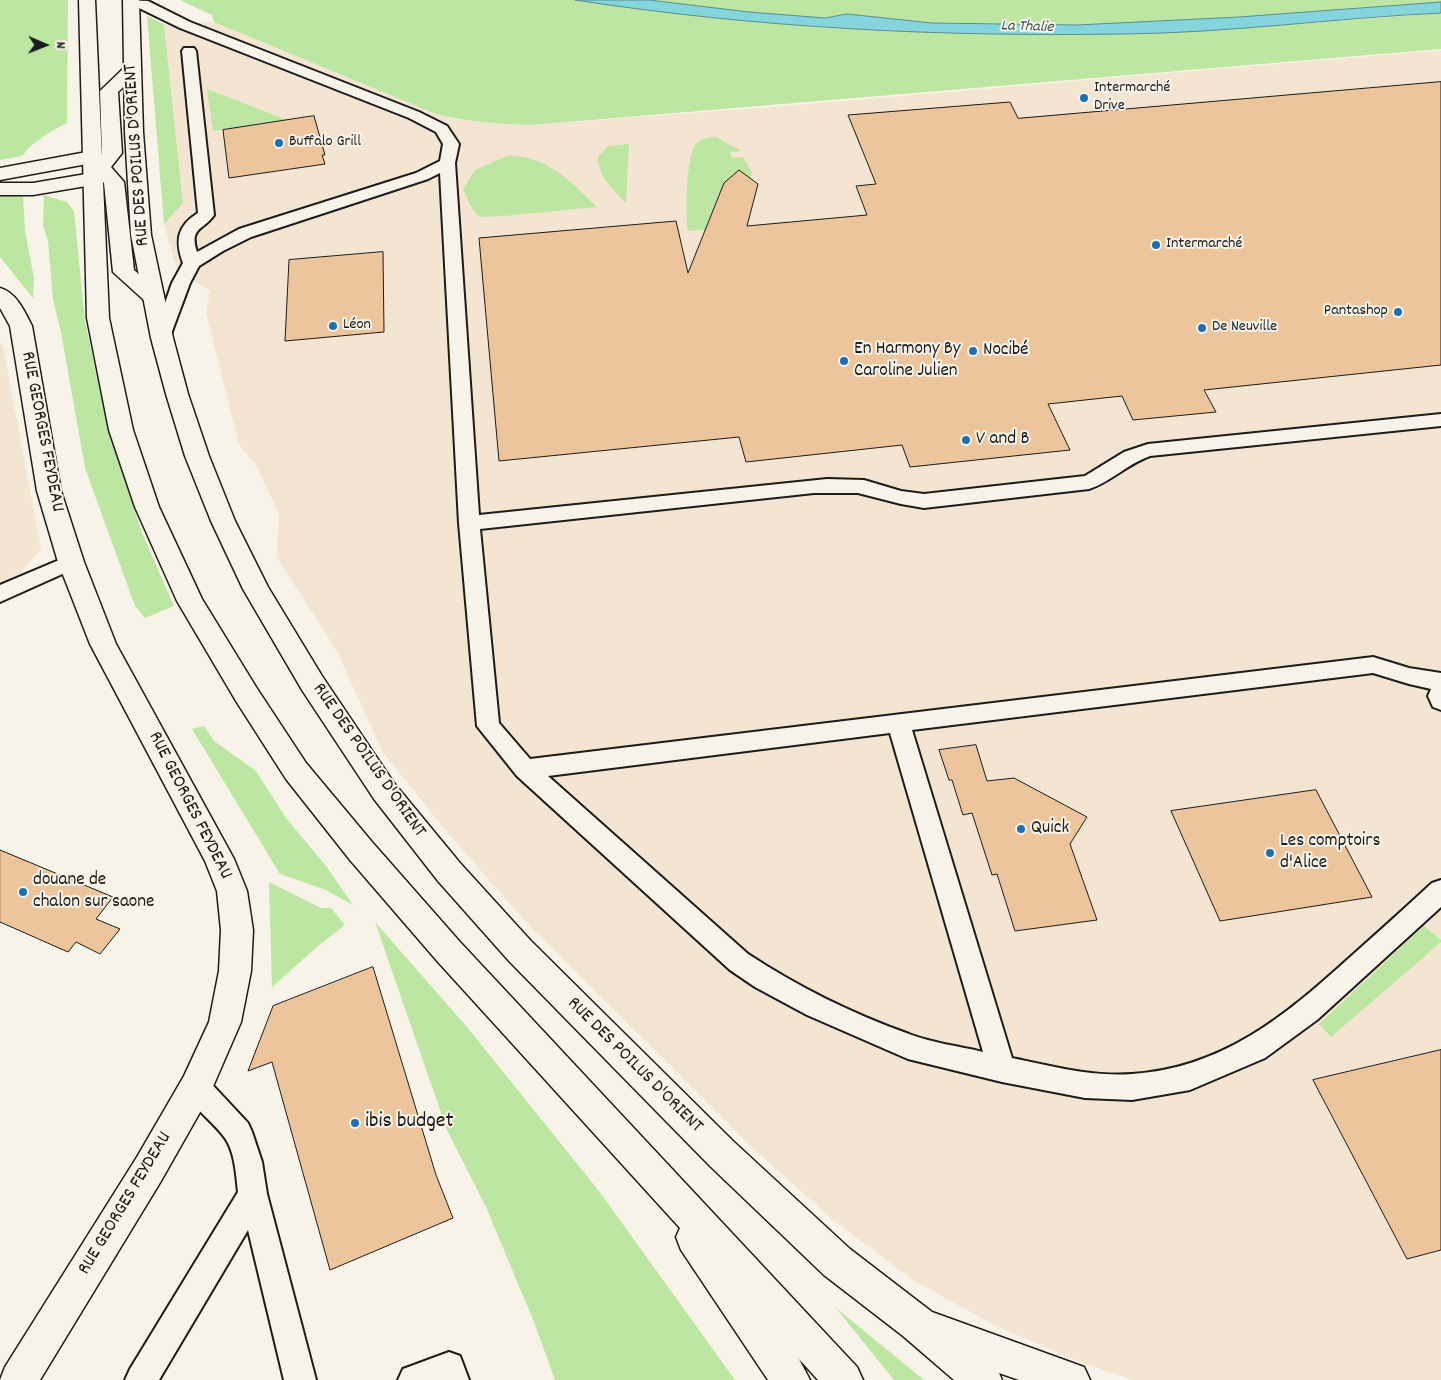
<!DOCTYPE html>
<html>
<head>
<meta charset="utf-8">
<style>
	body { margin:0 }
	#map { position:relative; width:1441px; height:1380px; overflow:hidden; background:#f7f3e8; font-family:Dekko,sans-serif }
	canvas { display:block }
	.north { position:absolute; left:20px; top:20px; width:50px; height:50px; -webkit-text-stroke:4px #f7f3e8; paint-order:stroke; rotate:91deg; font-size:14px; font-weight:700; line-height:20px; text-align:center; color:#1c1c1c }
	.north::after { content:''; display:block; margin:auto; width:18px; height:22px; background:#1c1c1c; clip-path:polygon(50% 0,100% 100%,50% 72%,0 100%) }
</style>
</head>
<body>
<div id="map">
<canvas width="1441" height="1380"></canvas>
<div class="north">N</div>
</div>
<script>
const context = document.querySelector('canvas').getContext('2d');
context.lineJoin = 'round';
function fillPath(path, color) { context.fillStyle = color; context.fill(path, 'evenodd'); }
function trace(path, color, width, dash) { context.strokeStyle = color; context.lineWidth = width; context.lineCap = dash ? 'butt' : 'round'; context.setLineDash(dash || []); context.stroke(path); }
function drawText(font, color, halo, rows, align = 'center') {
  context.font = font + ' Dekko,sans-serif'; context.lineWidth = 4; context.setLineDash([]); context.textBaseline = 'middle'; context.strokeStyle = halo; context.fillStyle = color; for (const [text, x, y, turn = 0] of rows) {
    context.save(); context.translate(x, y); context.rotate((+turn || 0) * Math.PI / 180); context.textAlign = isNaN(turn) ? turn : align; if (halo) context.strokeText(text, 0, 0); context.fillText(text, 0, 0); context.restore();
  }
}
fillPath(new Path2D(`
	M214,22L436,114L456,119L497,124L531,125L783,106L1441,50V1380H1133L1080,1362L998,1327L911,1279L832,1219L755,1150L532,929L446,831L382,751L337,651L277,558L279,514L256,465L239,445L206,313L210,291L177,270L164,224L183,203L164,24Z
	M0,342L3,346L41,549L20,573L0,582Z`), '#f4e5d2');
fillPath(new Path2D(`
	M0,0H68L67,123C49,132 35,140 22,156L0,160Z
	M180,0H575L718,18L827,28L1028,35L1125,34L1259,27L1441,13V49L531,125C499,124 468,122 436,114L214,22L212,15Z
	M649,0H1441V2L1239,17L1077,25L932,23L847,14L825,18L749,12Z
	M147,16L164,24L183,203L164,224Z
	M207,89L287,120L213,131Z
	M716,137L741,151L730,152L732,158L743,157L752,172L740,227L688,231C685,215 686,159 695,145C700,138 709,138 716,137Z
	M629,144L626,203C613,189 598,177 598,157L608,146Z
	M507,156C546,154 571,182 597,207L505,216L479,217L470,205L463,189L475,170Z
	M23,195L25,231L34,278L33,298L0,257V196Z
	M44,195L67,202L74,211L85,321L107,424L142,533L174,606L145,618L135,606L85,468L61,332L53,300L48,240L43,226Z
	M204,726L214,741L256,771L286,818L326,866L353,905L326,890L280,874L192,729Z
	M269,882L321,908H331L345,925L318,946L272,987Z
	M375,922L467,1027L599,1191L735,1380H555L534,1322L486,1207L447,1130Z
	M1424,926L1441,940V942L1331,1037L1319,1024Z
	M836,1308L924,1380H894Z`), '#bde6a3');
const water = new Path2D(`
	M575,0H649L749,12L825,18L847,14L932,23L1077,25L1239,17L1441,2V13C1335,18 1230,33 1123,34C940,37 757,28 575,0Z`);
fillPath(water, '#85d6dc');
trace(water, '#5b8c8f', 1);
const building = new Path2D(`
	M1441,82V365L1204,390L1216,412L1133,420L1122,396L1048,404L1070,450L910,467L902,445L746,462L739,437L499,461L479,238L676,221L688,273L724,183L739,170L758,184L747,226L867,215L856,186L876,184L848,115L1010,102L1018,118Z
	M314,116L325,155H322L325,164L229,178L223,130Z
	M383,252L384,332L285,341L289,260Z
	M976,745L987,781L1014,778L1087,817L1070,844L1097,920L1015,931L997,874L992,875L972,813L963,815L952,780H949L939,750Z
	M1316,790L1372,897L1220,921L1171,811Z
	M0,850L113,897L96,919L120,929L100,954L76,942L68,952L0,922Z
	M373,967L436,1175L453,1218L330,1270L272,1062L248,1071L273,1006Z
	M1441,1050V1250L1407,1259L1313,1080Z`);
fillPath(building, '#edc59d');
trace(building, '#1c1c1c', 1);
const lane = new Path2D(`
	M125,0L148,1L190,22L419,112L447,126L459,144L455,163L479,515L827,479L864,480L901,491L924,494L1085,476L1124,452L1148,444L1441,414V426L1150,456C1127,464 1111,482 1089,489L924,508L901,504L858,493H814L480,529L499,723L530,759L1373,657L1409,668L1441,673V710L1433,707L1428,696L1431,689L1409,684L1373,673L912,730L1012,1058C1051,1066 1092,1077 1132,1074C1222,1068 1284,1017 1348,959C1376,934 1404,909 1432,883L1441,880V907L1317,1020L1265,1058L1190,1090L1132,1100L1085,1098L1002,1082L908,1059L807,1015L755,987L730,970L517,776L477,726L459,523L440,173L428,179L251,237L223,251L199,266L190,283L168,342L162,344L156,342L153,338L172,283L183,263C175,241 177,226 198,213L182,51L184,48H194L196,51L214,215C203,231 189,227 197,252L239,229L416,173L440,161L443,144L436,132L409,118L180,28L139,8L126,5L124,2ZM890,733L983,1052C959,1046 932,1043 909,1034C853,1014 798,987 748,954L548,776Z
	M71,555L78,557L81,562L78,567L0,602V585Z
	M196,1074L206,1078L248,1123L252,1132L262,1162L267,1194L316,1380H284L248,1230L159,1380H125L130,1369L238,1192C236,1175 235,1152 225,1138C212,1120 191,1107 182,1087L186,1078Z
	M449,1352L460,1356L469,1380H398L403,1369Z`);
const street = new Path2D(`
	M132,65L138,66L141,70L118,92L122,153L111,167L124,182L134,270L164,296L161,301L153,302L145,301L113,272L104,183L101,180L99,183L92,185L33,195H0V183H33L86,174L91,167L87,164L0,180V168L92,151L101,155L102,153L100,91L126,66Z
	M0,288C16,292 25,312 32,326L61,491L84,562L116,644L234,859L247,891L253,930L251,971L241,1022L208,1098L161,1181L40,1380H0L5,1367L137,1157L184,1076L209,1022L219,971L221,930L217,891L205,861L90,644L58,562L37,491L10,326L0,308Z`);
const primary = new Path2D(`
	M79,0H95L109,318L133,430L159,507L202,599L256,687L306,763L372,842L460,942L857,1367L863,1380H818L799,1359L810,1380H768L681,1250L676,1237L680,1228L438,962L350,860L286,779L236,701L177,601L135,507L109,430L87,318Z
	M123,0H139L143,132L151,235L173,338L188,394L209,456L235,521L268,587L322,676L394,783L460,863L531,941L734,1142L850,1249L932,1312L1084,1367L1090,1380H1019L999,1373L1002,1380H954L903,1336L824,1275L710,1166L509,961L438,881L374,799L302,690L243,589L211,521L185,456L166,394L151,338L131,235L125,132Z`);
trace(lane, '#1c1c1c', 4);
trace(street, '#1c1c1c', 3);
trace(primary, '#1c1c1c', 3);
fillPath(lane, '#f7f3e8');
fillPath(street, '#f7f3e8');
fillPath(primary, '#f7f3e8');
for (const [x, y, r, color] of [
	[1084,98,5,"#1f6fb2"],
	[279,143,5,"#1f6fb2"],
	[1156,245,5,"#1f6fb2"],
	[1398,312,5,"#1f6fb2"],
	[333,326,5,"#1f6fb2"],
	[1202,328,5,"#1f6fb2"],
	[973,351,5,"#1f6fb2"],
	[844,361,5,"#1f6fb2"],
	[966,440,5,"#1f6fb2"],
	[1021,829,5,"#1f6fb2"],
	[1270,853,5,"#1f6fb2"],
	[23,892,5,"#1f6fb2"],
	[355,1123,5,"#1f6fb2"]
]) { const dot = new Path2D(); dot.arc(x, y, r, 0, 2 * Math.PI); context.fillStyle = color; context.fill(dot); trace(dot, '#f7f3e8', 2); }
drawText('italic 16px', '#3c5456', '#f7f3e8', [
	["La Thalie",1027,28,2]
]);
drawText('16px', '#1c1c1c', '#f7f3e8', [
	["Intermarché",1094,89],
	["Drive",1094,107],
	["Buffalo Grill",289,143],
	["Intermarché",1166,245],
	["Pantashop",1388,312,"right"],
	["Léon",343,326],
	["De Neuville",1212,328]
], 'left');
drawText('19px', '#1c1c1c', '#f7f3e8', [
	["RUE DES POILUS D'ORIENT",138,155,-94],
	["RUE GEORGES FEYDEAU",41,432,79],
	["RUE DES POILUS D'ORIENT",368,761,55],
	["RUE GEORGES FEYDEAU",189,806,63],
	["RUE DES POILUS D'ORIENT",634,1066,45],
	["RUE GEORGES FEYDEAU",126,1204,-59]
]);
drawText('19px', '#1c1c1c', '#f7f3e8', [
	["En Harmony By",854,350],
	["Caroline Julien",854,372],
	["Nocibé",983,351],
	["V and B",976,440],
	["Quick",1031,829],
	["Les comptoirs",1280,842],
	["d'Alice",1280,864],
	["douane de",33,881],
	["chalon sur saone",33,903]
], 'left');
drawText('22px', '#1c1c1c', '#f7f3e8', [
	["ibis budget",365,1123]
], 'left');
</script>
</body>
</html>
